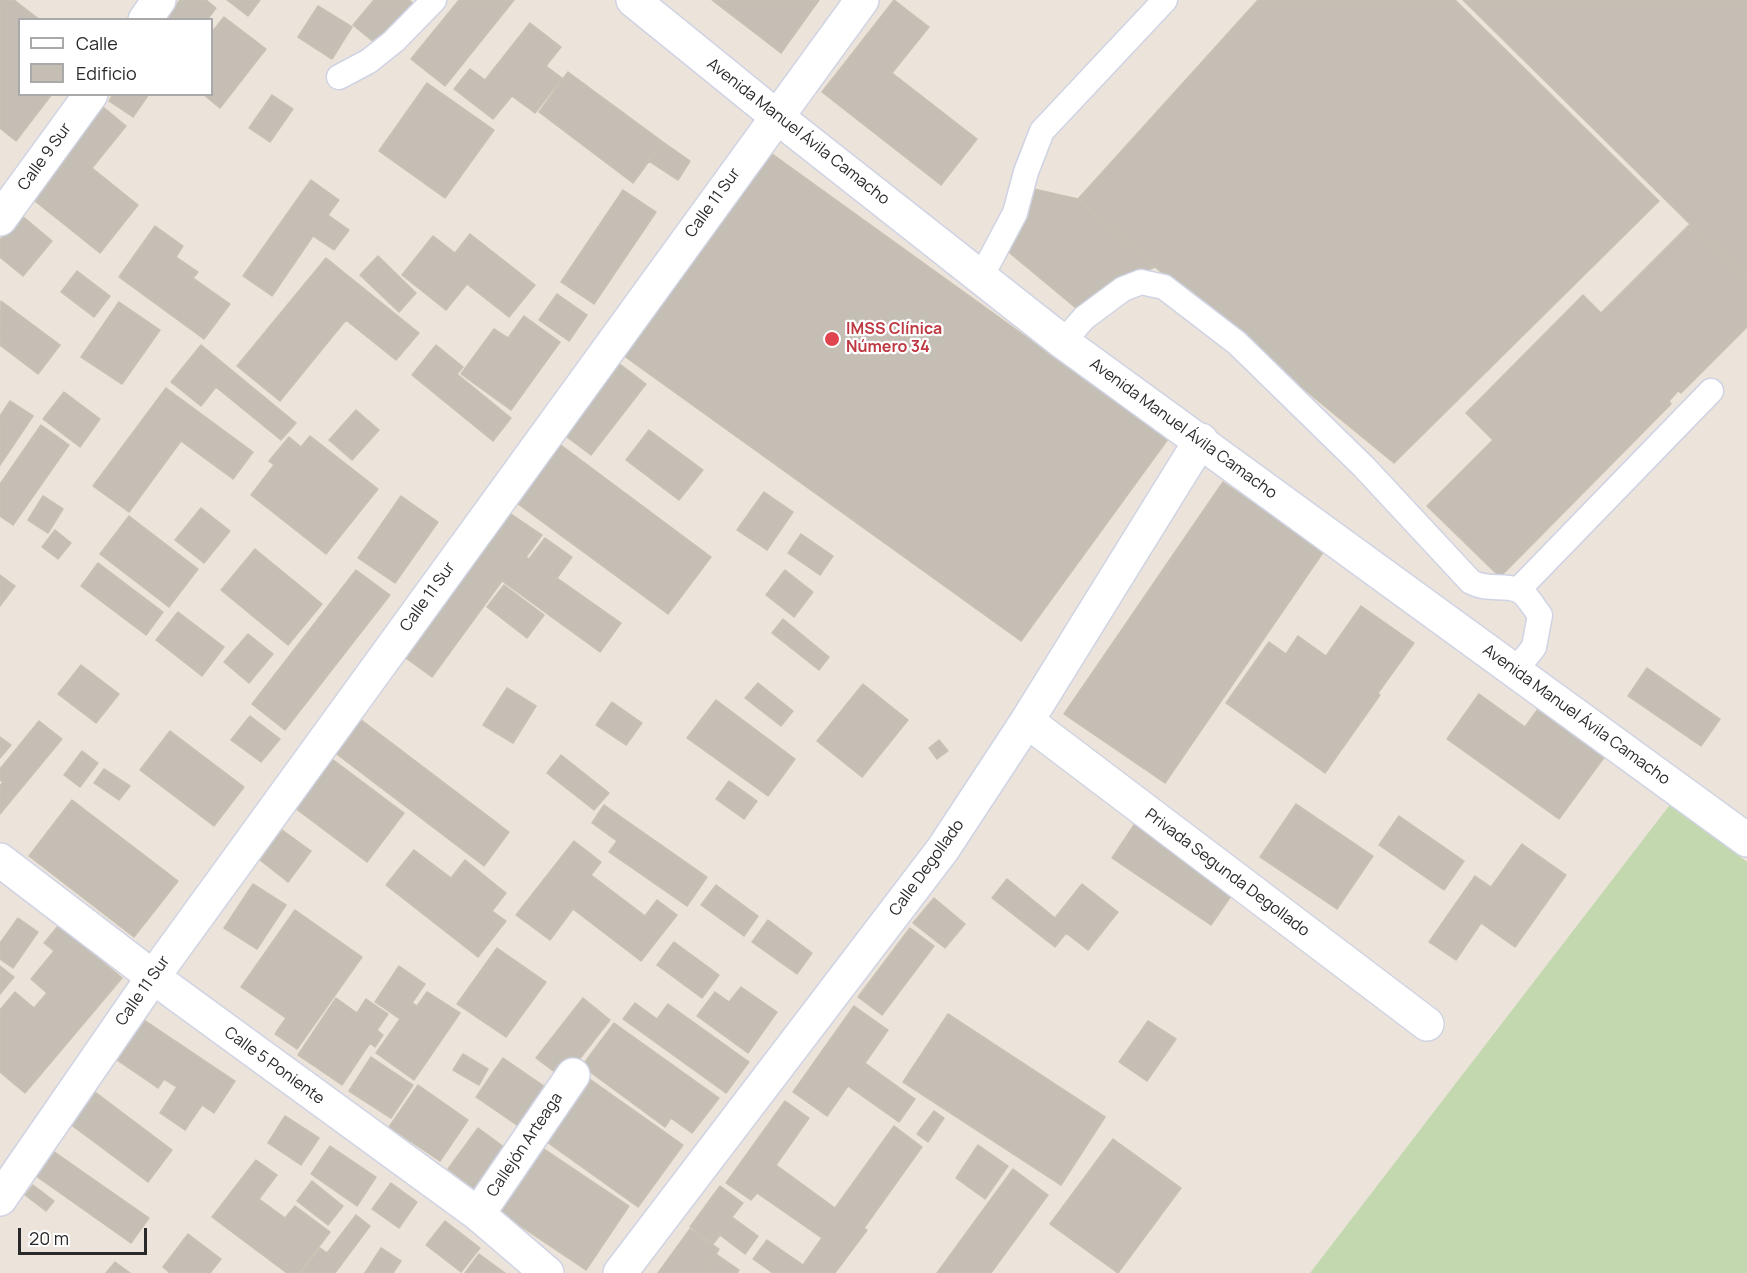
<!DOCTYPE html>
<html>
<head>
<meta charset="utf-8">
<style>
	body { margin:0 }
	#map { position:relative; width:1747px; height:1273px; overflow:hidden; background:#ece4da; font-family:Manrope,sans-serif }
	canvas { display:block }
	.legend { position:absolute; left:18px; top:18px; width:195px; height:78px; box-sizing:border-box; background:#fff; border:2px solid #a9a9a9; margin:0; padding:8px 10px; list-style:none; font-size:18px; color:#292929 }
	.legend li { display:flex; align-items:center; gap:12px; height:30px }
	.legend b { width:30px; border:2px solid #a9a9a9 }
	.scale { position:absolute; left:18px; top:1228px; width:129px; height:27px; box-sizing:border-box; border:3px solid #292929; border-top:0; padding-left:8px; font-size:18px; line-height:21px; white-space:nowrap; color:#292929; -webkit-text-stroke:4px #fff; paint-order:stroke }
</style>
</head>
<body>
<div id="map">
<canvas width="1747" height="1273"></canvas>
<ul class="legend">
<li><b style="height:8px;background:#fff"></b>Calle</li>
<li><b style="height:16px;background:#c4beb5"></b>Edificio</li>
</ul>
<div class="scale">20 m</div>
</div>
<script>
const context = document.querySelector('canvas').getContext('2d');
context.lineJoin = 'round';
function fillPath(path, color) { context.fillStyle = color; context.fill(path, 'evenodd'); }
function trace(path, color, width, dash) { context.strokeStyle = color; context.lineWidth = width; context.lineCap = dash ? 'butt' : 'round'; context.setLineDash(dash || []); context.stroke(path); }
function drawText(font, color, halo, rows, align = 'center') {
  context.font = font + ' Manrope,sans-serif'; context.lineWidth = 4.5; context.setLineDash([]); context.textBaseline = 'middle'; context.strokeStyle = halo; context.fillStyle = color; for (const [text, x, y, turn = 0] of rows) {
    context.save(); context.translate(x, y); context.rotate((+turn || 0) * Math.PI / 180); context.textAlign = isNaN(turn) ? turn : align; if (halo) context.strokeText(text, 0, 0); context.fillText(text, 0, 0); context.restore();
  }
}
fillPath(new Path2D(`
	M1672,802L1747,862V1273H1310Z`), '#c3d8af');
const building = new Path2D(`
	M0,0H14L40,20H20V94H52L16,141L0,128Z
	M180,0H206L216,8L207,20H165Z
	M227,0H260L248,16Z
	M374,0H409L415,5L381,48L353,25Z
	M459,0H514L445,86L411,59Z
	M712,0H819L781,53Z
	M894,0L929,27L892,73L977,139L941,185L822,92Z
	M1258,0H1455L1659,201L1394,463L1155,267L1078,199Z
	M1463,0H1747V279L1690,224Z
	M318,6L352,27L332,59L298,37Z
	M224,17L266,49L220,108L203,94H212V32Z
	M530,23L561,47L546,66L562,78L535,113L512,96L493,119L454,89L470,69L485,80Z
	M568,72L663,142L633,183L539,112Z
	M427,83L494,130L445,198L379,151Z
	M113,94H149L133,117L109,101Z
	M272,95L293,109L270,142L249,128Z
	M103,107L126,126L92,168L138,205L100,253L30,197Z
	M663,142L690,161L678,180L649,161Z
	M768,151L1168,439L1021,641L620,353Z
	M311,180L339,200L328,215L349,230L334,250L313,236L272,296L243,276Z
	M1034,189L1078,199L1155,267L1139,274L1082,313L1005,249Z
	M623,190L656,212L594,304L561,282Z
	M21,215L52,241L23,276L0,257V240Z
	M1690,224L1747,279V327L1681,393L1678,391L1669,401L1671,404L1500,577L1427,506L1493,440L1466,413L1583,295L1601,313Z
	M155,226L183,246L176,257L198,272L193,278L230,304L204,339L119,277Z
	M470,234L535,285L509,317L467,284L446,310L402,275L433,236L455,253Z
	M378,256L416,293L399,312L360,275Z
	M326,258L419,333L396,360L346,320L280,401L237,366Z
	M77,271L110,296L94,317L61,292Z
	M557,294L587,315L569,341L539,320Z
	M1,301L60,345L38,374L0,345Z
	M119,302L160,330L122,384L81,357Z
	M524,316L560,342L511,410L461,374L494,329L508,338Z
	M201,345L296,423L281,440L216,387L201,406L171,382Z
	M436,345L463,367L457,374L511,418L493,441L412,375Z
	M617,362L646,384L591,455L563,434Z
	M166,388L253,452L233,479L181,441L129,512L93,486Z
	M64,392L100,419L80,447L43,419Z
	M10,401L33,416L0,465V416Z
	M356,410L379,430L352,460L329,440Z
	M41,425L69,445L13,525L0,516V484Z
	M649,430L703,470L679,500L626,460Z
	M310,436L378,489L326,554L251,495L274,465L269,461L289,437L301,447Z
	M558,443L711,557L668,614L514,501Z
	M1223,482L1324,551L1165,783L1064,714Z
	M764,492L793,512L767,550L737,530Z
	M43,496L63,509L48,533L28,520Z
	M401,496L438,522L395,583L358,558Z
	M201,508L230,531L204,563L175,540Z
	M508,512L542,535L526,557L529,559L545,538L572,557L557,578L621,623L600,652L502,581L432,677L403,656Z
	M129,516L198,569L169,607L100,554Z
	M55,530L71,543L58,559L42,547Z
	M801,534L833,556L820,575L788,553Z
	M255,549L322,604L288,645L221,590Z
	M98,563L163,612L146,635L81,586Z
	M356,570L390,595L285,730L252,704Z
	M785,570L813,592L794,617L766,595Z
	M0,575L15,586L0,606Z
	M504,585L544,615L527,638L487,607Z
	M1361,606L1414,643L1378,693L1380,695L1325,773L1226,703L1269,642L1286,654L1298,636L1326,656Z
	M178,612L224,647L202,676L156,640Z
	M783,619L829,657L819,670L772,633Z
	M248,634L273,654L249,683L224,662Z
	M81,665L119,694L96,723L58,694Z
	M1647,668L1720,719L1701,746L1628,696Z
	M758,683L793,711L781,726L745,698Z
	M863,684L908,720L862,777L817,741Z
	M507,688L536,706L513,743L483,725Z
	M1479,694L1525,727L1538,709L1605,756L1559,819L1447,739Z
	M716,700L795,759L768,796L687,738Z
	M612,702L642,723L626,745L596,725Z
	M250,716L280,739L261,762L231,740Z
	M360,719L509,832L484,866L334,752Z
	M39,721L62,739L0,814V786L3,782L0,780V769Z
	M170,731L244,787L214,826L140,770Z
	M0,737L11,745L0,758Z
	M939,740L948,751L937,759L929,748Z
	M82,751L98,763L80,787L64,775Z
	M561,755L609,793L594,810L547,773Z
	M332,759L404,813L367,862L295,808Z
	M104,769L130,786L119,800L94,783Z
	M729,781L757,801L744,819L716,799Z
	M72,800L178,881L134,937L29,856Z
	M1296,804L1373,856L1337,909L1260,857Z
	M604,805L707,877L687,906L609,852L617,841L592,823Z
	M1399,816L1464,861L1444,890L1379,845Z
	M1136,822L1235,890L1211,925L1112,858Z
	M282,830L311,851L288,882L260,860Z
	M574,841L601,862L591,875L645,916L657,900L677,915L641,961L573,909L550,940L516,915Z
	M1522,844L1566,875L1515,947L1481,923L1456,960L1429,942L1475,876L1491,887Z
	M414,850L451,878L465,860L506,893L492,911L506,921L478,957L386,885Z
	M1007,879L1055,918L1082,884L1118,912L1088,950L1066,933L1055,947L992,898Z
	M253,884L286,905L257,949L224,928Z
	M716,885L758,916L744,936L701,905Z
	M934,898L965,924L945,948L913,923Z
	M295,910L362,957L297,1049L275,1034L286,1018L241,987Z
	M18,918L38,932L13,968L0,959V943Z
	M768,920L812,953L797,974L752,942Z
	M59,925L122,978L25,1093L0,1072V1010L15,992L34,1008L47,993L31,979L54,951L44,943Z
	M910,928L934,946L882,1015L858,997Z
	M674,942L719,975L702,998L657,965Z
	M497,948L546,982L506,1037L457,1004Z
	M0,966L14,977L0,994Z
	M399,966L425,984L412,1003L417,1006L427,992L460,1013L414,1080L376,1053L400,1019L375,1002Z
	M741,987L777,1012L748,1053L697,1016L715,992L729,1002Z
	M336,998L357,1013L366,999L388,1014L377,1030L383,1035L375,1047L370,1043L342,1085L298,1055Z
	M583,998L610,1020L564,1079L536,1058Z
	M635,1003L657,1019L668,1004L749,1062L726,1093L623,1019Z
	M854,1006L888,1030L865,1063L915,1099L899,1122L848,1086L827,1116L793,1092Z
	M948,1014L1105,1117L1061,1185L903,1082Z
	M144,1020L235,1081L214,1113L202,1105L185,1130L160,1113L177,1087L164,1079L158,1088L117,1060Z
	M1148,1021L1176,1039L1147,1081L1119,1062Z
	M614,1023L719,1098L692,1133L671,1118L665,1127L582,1066Z
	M463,1054L488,1069L479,1085L453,1070Z
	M371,1057L413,1085L391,1118L349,1091Z
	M503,1058L554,1093L527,1132L476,1097Z
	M584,1075L683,1145L638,1207L540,1137Z
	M418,1085L468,1120L440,1161L389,1127Z
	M87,1086L172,1150L148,1182L62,1118Z
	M785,1101L809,1118L776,1165L835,1208L894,1126L922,1147L864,1228L867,1230L835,1273H773L753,1259L767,1240L803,1265L822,1238L757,1193L751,1200L726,1183Z
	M934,1111L944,1118L928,1142L917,1134Z
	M285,1116L319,1138L301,1165L268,1143Z
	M478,1128L508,1150L477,1191L448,1169Z
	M1113,1139L1181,1188L1118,1273L1050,1224Z
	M978,1145L1008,1166L985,1199L956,1178Z
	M330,1146L376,1177L357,1206L311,1174Z
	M541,1147L629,1206L586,1270L498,1211Z
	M53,1151L149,1218L131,1243L36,1176Z
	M256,1160L277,1175L259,1199L285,1218L295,1206L330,1232L299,1273H287L212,1217Z
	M1013,1169L1048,1195L991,1273H937Z
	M312,1181L343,1206L328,1225L297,1201Z
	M391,1183L417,1202L399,1228L372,1209Z
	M33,1185L54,1201L46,1211L25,1195Z
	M720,1186L743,1203L732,1217L758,1236L745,1254L720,1235L713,1244L690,1227Z
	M356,1215L370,1226L335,1273H301L320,1248L327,1253Z
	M445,1221L480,1248L461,1272L426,1245Z
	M690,1229L719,1249L716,1254L702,1273H658Z
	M188,1234L221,1259L210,1273H170L163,1267Z
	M381,1248L401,1261L393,1273H365Z
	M479,1254L505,1273H465Z
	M716,1254L739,1270L737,1273H702Z
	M115,1262L130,1273H106Z`);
fillPath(building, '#c4beb5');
trace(building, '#c8c1b3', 1.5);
const lane = new Path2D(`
	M339,77L369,61L394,41L434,0
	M981,277L1015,213L1026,172L1042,131L1165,0
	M1063,342L1084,318L1123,289L1141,282L1164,287L1237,343L1364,467L1471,582C1488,591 1503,584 1518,590C1527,594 1534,608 1540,615L1534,647L1515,671
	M1518,590L1711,391`);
const street = new Path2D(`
	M145,20L159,0
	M0,219L91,94
	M1027,721L1427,1024
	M0,860L153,977L478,1214L547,1273
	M478,1214L573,1075
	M620,1273L943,849L1027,721L1201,440`);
const secondary = new Path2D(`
	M633,0L776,116L1063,342L1747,840
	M0,1199L153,977L862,0`);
trace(lane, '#cfd3e3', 27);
trace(street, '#cfd3e3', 36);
trace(secondary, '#cfd3e3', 36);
trace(lane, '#fff', 24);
trace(street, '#fff', 33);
trace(secondary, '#fff', 33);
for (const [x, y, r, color] of [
	[832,339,8,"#e0444e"]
]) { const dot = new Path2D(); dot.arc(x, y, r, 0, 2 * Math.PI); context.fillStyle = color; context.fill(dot); trace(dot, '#fff', 2); }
drawText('16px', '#292929', '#fff', [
	["Avenida Manuel Ávila Camacho",798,132,38],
	["Calle 9 Sur",45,157,-54],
	["Calle 11 Sur",713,203,-54],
	["Avenida Manuel Ávila Camacho",1183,429,36],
	["Calle 11 Sur",428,597,-54],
	["Avenida Manuel Ávila Camacho",1576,715,36],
	["Calle Degollado",927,868,-54],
	["Privada Segunda Degollado",1227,873,37],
	["Calle 11 Sur",143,991,-55],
	["Calle 5 Poniente",274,1066,36],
	["Callejón Arteaga",525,1145,-56]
]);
drawText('bold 16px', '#be3a42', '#fff', [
	["IMSS Clínica",846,330],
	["Número 34",846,348]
], 'left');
</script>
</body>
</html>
